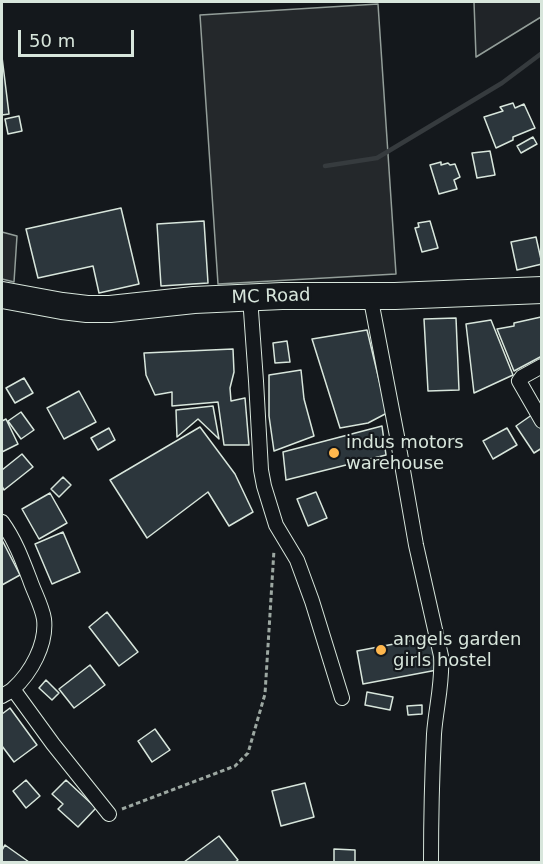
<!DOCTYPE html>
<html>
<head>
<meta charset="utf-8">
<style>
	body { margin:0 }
	#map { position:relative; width:543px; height:864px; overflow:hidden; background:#14181c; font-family:"DejaVu Sans",sans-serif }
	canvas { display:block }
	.frame { position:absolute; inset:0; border:3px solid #d8e6dc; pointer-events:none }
	.scale { position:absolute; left:18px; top:30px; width:116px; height:27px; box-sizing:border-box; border:3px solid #d8e6dc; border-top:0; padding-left:8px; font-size:18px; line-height:21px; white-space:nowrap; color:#d8e6dc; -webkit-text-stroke:4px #14181c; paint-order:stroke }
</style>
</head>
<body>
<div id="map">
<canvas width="543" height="864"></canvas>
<div class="frame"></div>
<div class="scale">50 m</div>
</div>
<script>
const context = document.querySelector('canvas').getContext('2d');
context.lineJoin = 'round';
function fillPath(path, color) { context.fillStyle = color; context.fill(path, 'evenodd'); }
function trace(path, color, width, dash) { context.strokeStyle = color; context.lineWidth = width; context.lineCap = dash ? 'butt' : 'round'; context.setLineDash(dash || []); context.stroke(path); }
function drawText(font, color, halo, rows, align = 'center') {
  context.font = font + ' "DejaVu Sans",sans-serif'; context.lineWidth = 4.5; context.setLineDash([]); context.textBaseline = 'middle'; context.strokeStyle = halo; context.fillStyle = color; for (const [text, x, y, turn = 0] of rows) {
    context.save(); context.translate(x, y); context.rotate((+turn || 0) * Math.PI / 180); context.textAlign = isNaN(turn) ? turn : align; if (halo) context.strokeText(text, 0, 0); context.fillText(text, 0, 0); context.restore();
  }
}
const green = new Path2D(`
	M474,2H541V17L476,57Z`);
fillPath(green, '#202428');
trace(green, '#939e99', 1.5);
const parking = new Path2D(`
	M378,4L396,274L218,284L200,15Z
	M2,232L17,236L14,282L2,279Z`);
fillPath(parking, '#24282b');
trace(parking, '#939e99', 1.5);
trace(new Path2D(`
	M325,166L377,158L502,83L542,53`), '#363b3e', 4.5);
const building = new Path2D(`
	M2,57L9,114L2,115Z
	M513,103L515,108L524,104L535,128L513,137V140L496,148L484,117L503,111L500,107Z
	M19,116L22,131L8,134L5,119Z
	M533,137L537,144L521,153L517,146Z
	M490,151L495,175L477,178L472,153Z
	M441,162V165L448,163L450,165L455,164L460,177L454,180L457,189L439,194L430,165Z
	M121,208L139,284L99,293L93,266L38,278L26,229Z
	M204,221L208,283L161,286L157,224Z
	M430,221L438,248L422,252L415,228L419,227L418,223Z
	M536,237L542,264L517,270L511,242Z
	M541,317L542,356L514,371L497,329L514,326V323Z
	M456,318L459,390L428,391L424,319Z
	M491,320L513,375L474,393L466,324Z
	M367,330L387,413L368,423L340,428L312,339Z
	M287,341L290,362L275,363L273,343Z
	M233,349L234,372L230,388L231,401L245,398L249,445H224L218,402L172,406V392L155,395L146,375L144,353Z
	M301,370L304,399L314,436L274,451L269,416V375Z
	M24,378L33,393L15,403L6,388Z
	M79,391L96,422L64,439L47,408Z
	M213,406L219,439L198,419L177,437L176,410Z
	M21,412L34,430L21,439L8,421Z
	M536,412L542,420V448L534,453L516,426Z
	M6,419L18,444L2,452V421Z
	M382,426L386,455L286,480L283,452Z
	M200,427L235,474L253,512L229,526L208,492L147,538L110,480Z
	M109,428L115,440L98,450L91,438Z
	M507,428L517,445L493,459L483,441Z
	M22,454L33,467L4,490L2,486V470Z
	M63,477L71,485L59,497L51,489Z
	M316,492L327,518L308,526L297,499Z
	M50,493L67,523L39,539L22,509Z
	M63,532L80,572L52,584L35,544Z
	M2,540L20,575L2,585Z
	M107,612L138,652L119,666L89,627Z
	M431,637L437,670L363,684L357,651Z
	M90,665L105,685L74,708L59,689Z
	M46,680L59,693L52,700L39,688Z
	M367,692L393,697L390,710L365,705Z
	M422,705V714L408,715L407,706Z
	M10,708L37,745L14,762L2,746V714Z
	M155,729L170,750L152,762L138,741Z
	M26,780L40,796L26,808L13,791Z
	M66,780L96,808L78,827L58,809L63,804L52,794Z
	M305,783L314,817L281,826L272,791Z
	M219,836L238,860L235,862H184Z
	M5,845L29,862H2V850Z
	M334,849L355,850V862H334Z`);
fillPath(building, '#2c363c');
trace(building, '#d8e6dc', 1.5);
const street = new Path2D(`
	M370,295L397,436L416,545L441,656C443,682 436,707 434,734C432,776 431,819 431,862
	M250,297L256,381L261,470L264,486L276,525L297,560L312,601L342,698
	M542,366L522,377L519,381L542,421
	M2,522C15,540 22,559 30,580C34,592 42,606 44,619C47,644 31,673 13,689C10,692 5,694 2,696
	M13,689L53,744L109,814`);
const highway = new Path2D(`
	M2,295L62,306L87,309H110L194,300L282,296H395L542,290`);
trace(street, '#d8e6dc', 16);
trace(highway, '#d8e6dc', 28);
trace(new Path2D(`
	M122,809L235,766L248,753L265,694L274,550`), '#9da8a2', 3, [4.5, 3]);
trace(street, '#14181c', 14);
trace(highway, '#14181c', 26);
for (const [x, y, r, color] of [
	[334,453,6,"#ffb74d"],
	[381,650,6,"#ffb74d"]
]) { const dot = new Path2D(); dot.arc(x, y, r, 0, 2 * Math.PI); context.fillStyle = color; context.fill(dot); trace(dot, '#14181c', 2); }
drawText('18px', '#d8e6dc', '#14181c', [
	["MC Road",271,297,-2]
]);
drawText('18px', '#d8e6dc', '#14181c', [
	["indus motors",346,443],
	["warehouse",346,464],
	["angels garden",393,640],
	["girls hostel",393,661]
], 'left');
</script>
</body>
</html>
